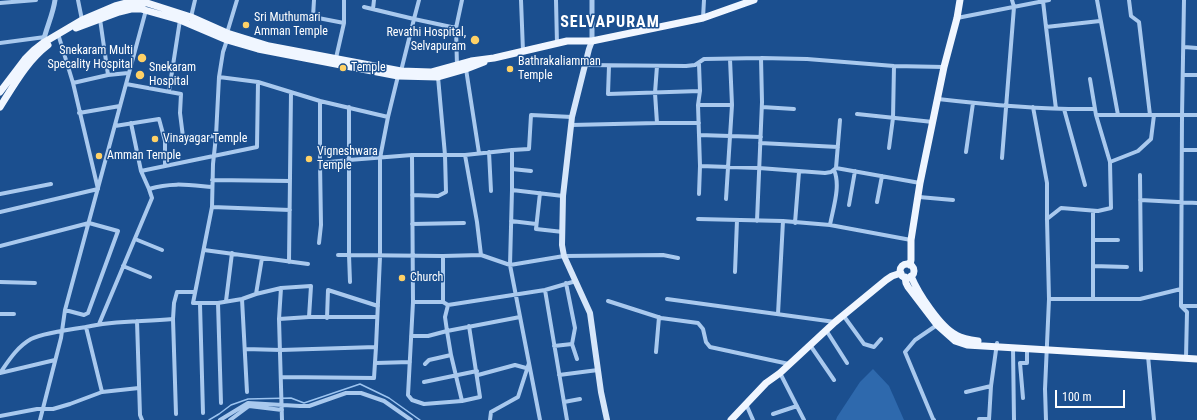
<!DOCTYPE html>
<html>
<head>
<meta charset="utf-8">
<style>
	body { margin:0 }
	#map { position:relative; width:1197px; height:420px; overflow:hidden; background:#1b4f8f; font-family:"Roboto Condensed",sans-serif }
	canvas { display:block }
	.scale { position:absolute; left:1055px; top:390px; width:70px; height:18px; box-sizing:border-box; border:2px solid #fff; border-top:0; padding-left:5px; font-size:12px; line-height:14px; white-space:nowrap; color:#fff; -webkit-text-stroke:3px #1b4f8f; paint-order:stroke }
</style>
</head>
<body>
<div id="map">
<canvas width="1197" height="420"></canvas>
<div class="scale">100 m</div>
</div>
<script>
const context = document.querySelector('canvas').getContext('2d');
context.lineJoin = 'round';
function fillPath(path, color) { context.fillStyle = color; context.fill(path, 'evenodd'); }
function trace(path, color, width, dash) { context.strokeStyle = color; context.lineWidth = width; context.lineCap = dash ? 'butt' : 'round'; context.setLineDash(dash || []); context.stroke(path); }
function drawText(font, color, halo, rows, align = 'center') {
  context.font = font + ' "Roboto Condensed",sans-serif'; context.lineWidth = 3; context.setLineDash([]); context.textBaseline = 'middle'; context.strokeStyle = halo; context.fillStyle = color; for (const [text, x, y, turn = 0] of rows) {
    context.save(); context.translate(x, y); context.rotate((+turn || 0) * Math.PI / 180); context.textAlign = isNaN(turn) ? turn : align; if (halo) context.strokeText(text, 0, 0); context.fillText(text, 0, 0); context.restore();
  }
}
fillPath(new Path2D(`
	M873,369L889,386L904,420H836L837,417L860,382Z`), '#2e69ad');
trace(new Path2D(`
	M209,420L219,414L231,405L248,399L291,398L304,403L360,384L389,398L420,420`), '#9cc4f0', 1.5);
trace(new Path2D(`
	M78,0L82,20
	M314,0L313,17L344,23
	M521,0L523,51
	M556,0L557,44
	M1097,0L1118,115
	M1129,0L1131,16L1139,22L1150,115
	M1184,0L1182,116L1181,306L1187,312L1186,358
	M1043,1L1046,27
	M0,3L36,0
	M364,7L414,19L419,0
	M373,9L374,0
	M191,17L195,0
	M703,18L704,0
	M957,18L1049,0
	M100,19L108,75
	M456,28L457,66
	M227,33L237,0
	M227,40L223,52L219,77L258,82L320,101V163L349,160V255L443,256L481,255L510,265L564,256L663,255L678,258
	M0,43L45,37
	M1184,47L1197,48
	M336,58L344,23V0
	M699,64L700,91L698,105L700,166L759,168L825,173L831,172L836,168L920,183
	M585,65L686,66L695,65L704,59L761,58L807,59L894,66L944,67
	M609,66L608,94L700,91
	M657,66L655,93L657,123
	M466,69L479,153
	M401,71L414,19L456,28L462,0
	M1183,75H1197
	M219,77L216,136L213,164L212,207L193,303H218L242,299L256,294L281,288L279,319L282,420
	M1090,79L1096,115L1110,162
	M73,83L108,75L128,73
	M126,84L181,94L180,113L183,137
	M169,91L180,20
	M938,99C990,105 1042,110 1095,109
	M320,101L388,117L398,76
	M698,105H732
	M349,107V160L412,155H465L512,150V190L563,196
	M762,107L794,109
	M1033,107L1047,183V219L1049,299L1045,389L1046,420
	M1056,109L1046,27L1100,21
	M1064,109L1085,185
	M79,113L120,106
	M857,114L933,122
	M1096,115H1197
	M131,123L141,171L257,147L258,82
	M571,125L657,123H699
	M115,126L159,119L165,141L183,137L216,136
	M699,135L761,137
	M165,141V165
	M760,143L838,147
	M889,148L893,118L894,66
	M512,150L529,149L531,115L572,117
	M1182,150H1197
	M489,152L491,191
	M966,152L973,103
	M412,155L413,302L408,395L412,400L424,404L462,401L480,397L469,326
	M465,155L477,222L481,255
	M1002,158L1014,7L1012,0
	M836,168L840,120
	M512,169L531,171
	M141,171L149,189
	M1140,175L1141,270
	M212,180L290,181
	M512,190L510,265L540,420
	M540,193L536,229L563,232
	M0,194L51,184
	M699,194L700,166
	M412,195L438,196L446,192L445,155L438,77
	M919,197L953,200
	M726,199L732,105L730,59
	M1140,200L1197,203
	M877,202L882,176
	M849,205L855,171
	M212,207L290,210
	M1093,211V299
	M0,212L98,189L73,83L59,37
	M698,219L783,221L830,225L911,240
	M1047,219L1061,208L1098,211L1111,208L1110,162L1138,151L1151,139L1154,115
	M511,221L536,224
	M757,221L762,102L761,58
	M795,223L799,172
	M412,224L464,223
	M830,225C833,208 841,186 834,170
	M135,239L162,250
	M1093,240H1118
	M319,243L321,225L320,163
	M0,246L89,223L118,231L88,313L84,315L65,310
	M204,250L308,264
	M338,255H349L350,282
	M289,262L291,92
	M123,266L150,277
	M1093,266L1127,267
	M735,272L737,220
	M0,282L35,283
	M566,283L575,328L572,344L577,359
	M281,288L311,286L309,317
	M545,290L567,420
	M256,294L262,258
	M242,299L247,392
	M667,299L835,322
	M1049,299H1140L1181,289
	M226,301L232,253
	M608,301L661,318L698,323L703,329L706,342L710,347L789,364
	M413,302H443V256
	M443,302L448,305L545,290L576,281
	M218,303L221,403
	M200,304L203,413
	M448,305L445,317L447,331L451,355L462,401
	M1181,306H1197
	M0,314H14
	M778,314L783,221
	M843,315L864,344L874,347L881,339
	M327,318L328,290L378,306
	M279,319L309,317H377
	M137,321L140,415L142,420
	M99,324L152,198L149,189C172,182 189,185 212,187
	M826,330L847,363
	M411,336H428L447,331L520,317
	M810,345L834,380
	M554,346L572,344
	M1013,348L1014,420
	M245,349L281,350L376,347L380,257V158L388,117
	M656,352L659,317
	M1148,356L1154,420
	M376,363L410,362
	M425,364L429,360L451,355
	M0,373C9,360 17,347 31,339C43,333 72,329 86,327
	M0,373L55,360
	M780,373L804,420
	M478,375L515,365L526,368
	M559,375L598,370
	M281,377L374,378L376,347
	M424,382L477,371
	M102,392L86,327C115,320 143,322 173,319
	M966,392L991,386
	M1023,398L1020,363H1027V349
	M564,402L580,399
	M746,404L753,420
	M176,414L173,319L174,303L177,292H195
	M773,414L797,406
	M0,416L37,409H53L70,404L102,392L139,388
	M979,419H989
	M40,420L61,338L65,310L146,10
	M220,420L248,403L300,406H309L346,393H361L384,401L411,420
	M230,420L249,406L282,410
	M490,420L491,412L518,397L529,363
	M934,420L933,419L905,352L915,340L937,325
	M989,420L991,386L997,343`), '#a9c9ee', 4);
trace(new Path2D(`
	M592,0V41
	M43,43C46,28 53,15 55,0`), '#a9c9ee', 5);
trace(new Path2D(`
	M592,41L589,49L572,117L563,196L562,245L564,256L590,313L601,392L607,420`), '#d6e6fa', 6);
trace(new Path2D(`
	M76,28L119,12L131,9H141L180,20L227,40L258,49L398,76L438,77L466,69L484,62
	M0,92L25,59L34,50L43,43L82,20L115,6L126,3H147L191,17L227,33L269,46L401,71L431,72L471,61L494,58L567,41H592L703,18L754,0
	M0,107C14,85 27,61 48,45
	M900 271a7 7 0 1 1 14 0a7 7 0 1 1-14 0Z
	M910,265L911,260V240L920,183L944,67L957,18L960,0
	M911,276C918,293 940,327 956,335C963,339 970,340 978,341
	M905,277L906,283L908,287L937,325L955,341L967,345L1197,359
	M731,420L766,383L780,373L835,322L886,280L892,276L901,273`), '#f0f6ff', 7);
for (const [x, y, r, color] of [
	[246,25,4,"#ffd166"],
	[475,40,5,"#ffd166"],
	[142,58,5,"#ffd166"],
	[343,68,4,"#ffd166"],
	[510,69,4,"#ffd166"],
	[140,75,5,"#ffd166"],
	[155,139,4,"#ffd166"],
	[99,156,4,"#ffd166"],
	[309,159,4,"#ffd166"],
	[402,278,4,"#ffd166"]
]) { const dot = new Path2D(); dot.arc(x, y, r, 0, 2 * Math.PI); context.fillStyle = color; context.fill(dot); trace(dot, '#1b4f8f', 1.5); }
drawText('12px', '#fff', '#1b4f8f', [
	["Sri Muthumari",254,18],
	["Amman Temple",254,32],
	["Revathi Hospital,",466,33,"right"],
	["Selvapuram",466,47,"right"],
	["Snekaram Multi",133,51,"right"],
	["Specality Hospital",133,65,"right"],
	["Bathrakaliamman",518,62],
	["Temple",518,76],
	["Snekaram",149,68],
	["Hospital",149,82],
	["Temple",351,68],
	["Vinayagar Temple",163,139],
	["Vigneshwara",317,152],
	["Temple",317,166],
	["Amman Temple",107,156],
	["Church",410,278]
], 'left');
context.letterSpacing = '1px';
drawText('bold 16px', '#fff', '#1b4f8f', [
	["SELVAPURAM",610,23]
]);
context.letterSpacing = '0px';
</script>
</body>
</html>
